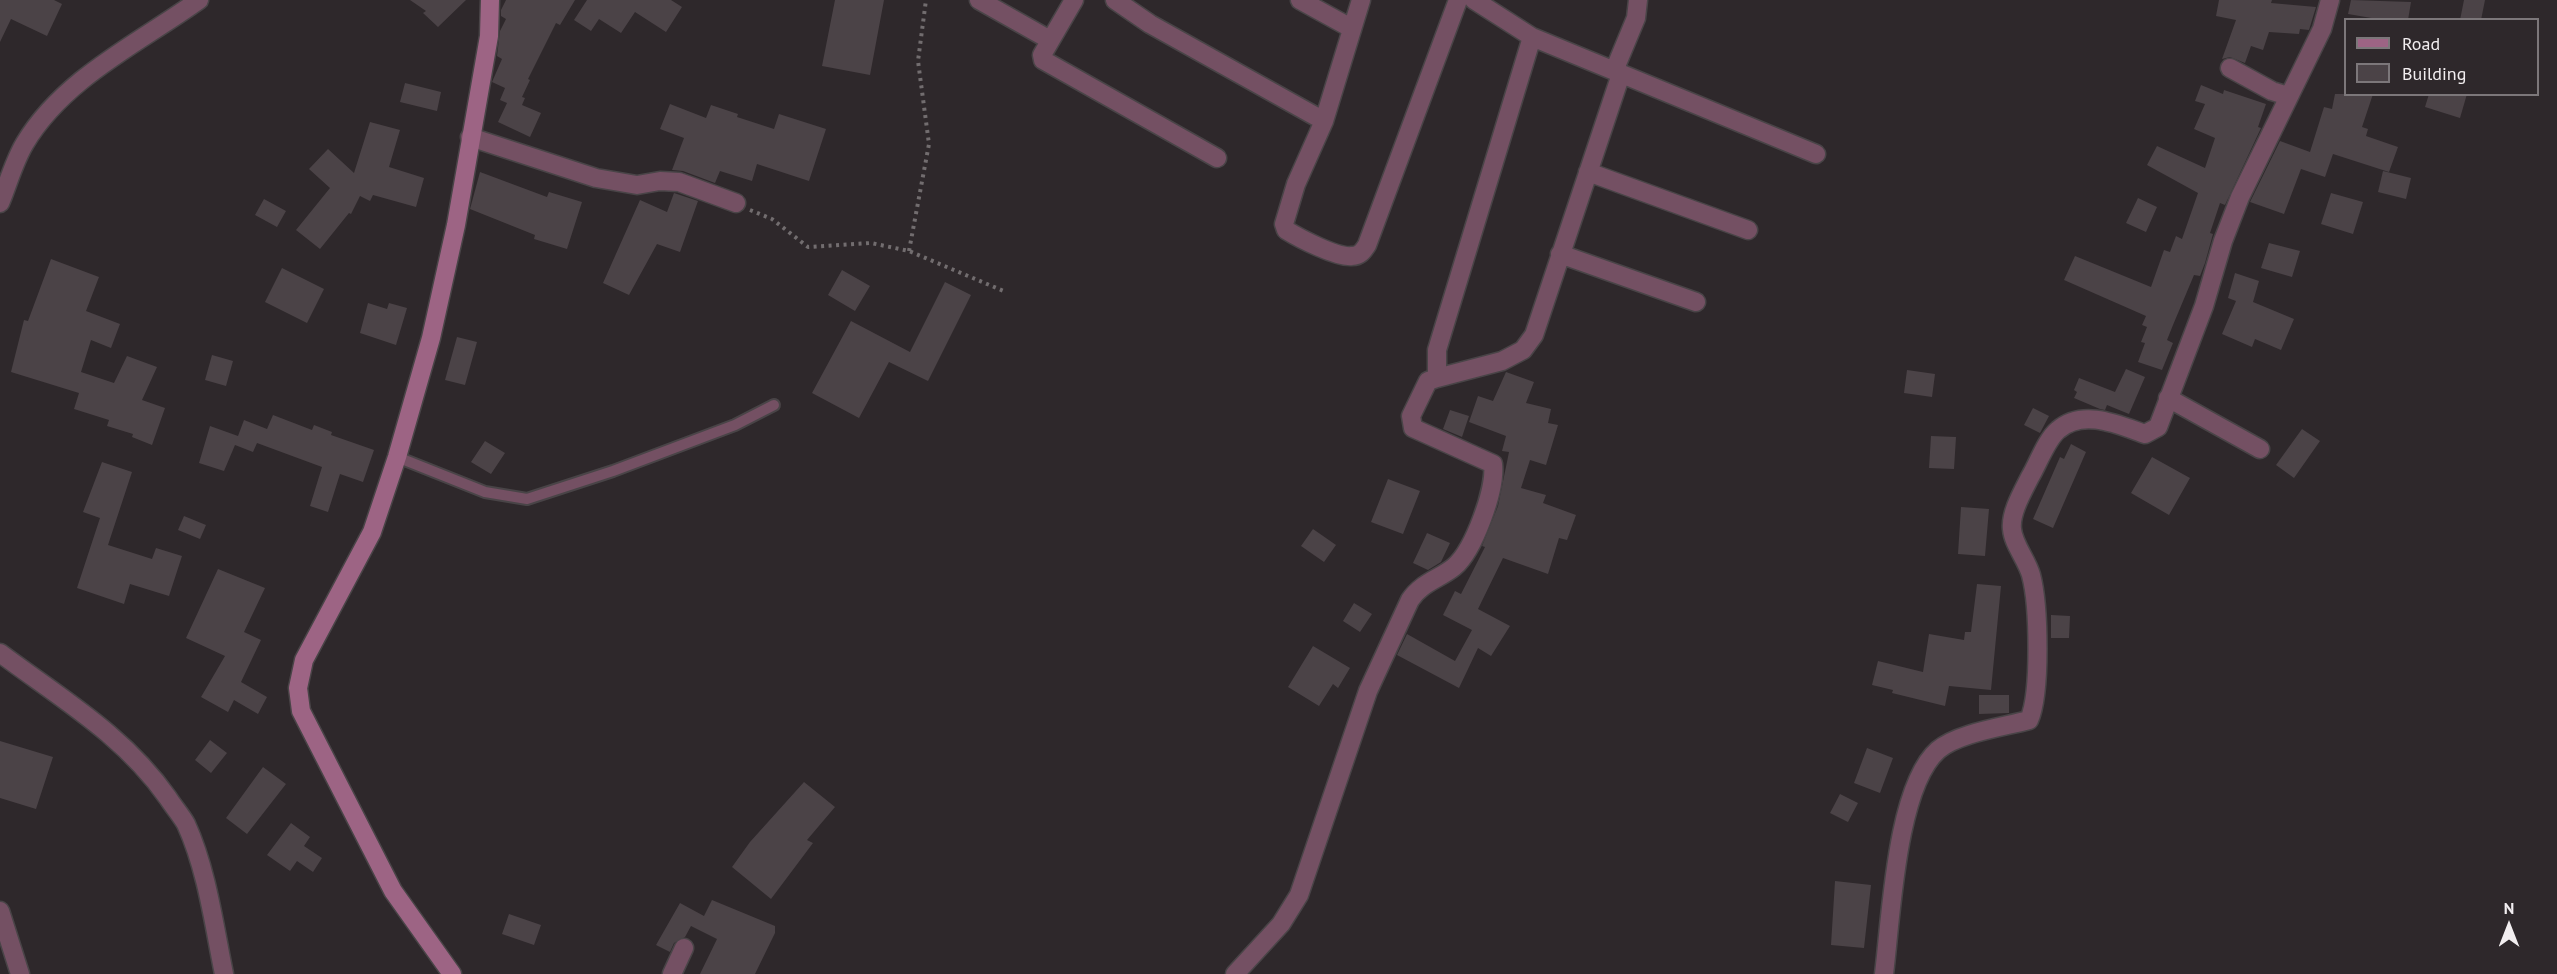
<!DOCTYPE html>
<html>
<head>
<meta charset="utf-8">
<style>
	body { margin:0 }
	#map { position:relative; width:2557px; height:974px; overflow:hidden; background:#2e282b; font-family:"PT Sans",sans-serif }
	canvas { display:block }
	.legend { position:absolute; left:2344px; top:18px; width:195px; height:78px; box-sizing:border-box; background:#2e282b; border:2px solid #7c777a; margin:0; padding:8px 10px; list-style:none; font-size:18px; color:#f2eef0 }
	.legend li { display:flex; align-items:center; gap:12px; height:30px }
	.legend b { width:30px; border:2px solid #7c777a }
	.north { position:absolute; left:2479px; top:896px; width:60px; height:60px; -webkit-text-stroke:4px #2e282b; paint-order:stroke; rotate:0deg; font-size:16px; font-weight:700; line-height:24px; text-align:center; color:#f2eef0 }
	.north::after { content:''; display:block; margin:auto; width:21px; height:27px; background:#f2eef0; clip-path:polygon(50% 0,100% 100%,50% 72%,0 100%) }
</style>
</head>
<body>
<div id="map">
<canvas width="2557" height="974"></canvas>
<ul class="legend">
<li><b style="height:8px;background:#9d6484"></b>Road</li>
<li><b style="height:16px;background:#4b4347"></b>Building</li>
</ul>
<div class="north">N</div>
</div>
<script>
const context = document.querySelector('canvas').getContext('2d');
context.lineJoin = 'round';
function fillPath(path, color) { context.fillStyle = color; context.fill(path, 'evenodd'); }
function trace(path, color, width, dash) { context.strokeStyle = color; context.lineWidth = width; context.lineCap = dash ? 'butt' : 'round'; context.setLineDash(dash || []); context.stroke(path); }
fillPath(new Path2D(`
	M0,0H54L62,4L47,36L11,19L0,42Z
	M410,0H466L438,27L423,13L426,11Z
	M506,0H575L560,25L556,23L528,79L530,80L522,97L525,98L522,105L541,113L530,137L498,122L507,103L500,100L505,88L492,82L502,59L497,56L500,31L506,19L501,16V10Z
	M587,0H671L682,7L666,32L635,12L621,33L599,19L591,31L574,20Z
	M835,0H884L870,75L822,66Z
	M2219,0H2272L2271,3L2316,7L2309,30L2300,29L2299,34L2269,32L2263,50L2251,46L2245,63L2230,57L2222,59L2236,20L2216,16Z
	M2351,0L2411,2L2408,20H2383L2348,14Z
	M2464,0H2485L2481,20H2460Z
	M405,83L441,92L437,111L400,102Z
	M2201,85L2223,94L2224,90L2266,104L2258,127L2261,128L2225,205L2220,203L2210,233L2213,234L2205,263L2200,276L2194,275L2173,325L2167,340L2173,343L2162,370L2138,362L2145,343L2141,342L2147,327L2142,325L2146,316L2064,280L2075,256L2151,287L2164,250L2170,252L2176,236L2182,239L2198,193L2147,165L2157,146L2205,168L2215,138L2194,129L2205,104L2195,101Z
	M2335,94H2373L2362,127L2368,129L2366,136L2398,147L2389,172L2333,154L2325,177L2301,169L2284,214L2250,202L2280,141L2310,152L2324,107L2332,109Z
	M2429,94H2467L2460,118L2425,107Z
	M670,104L706,118L711,105L738,114L737,117L774,129L779,114L826,129L809,181L757,164L752,181L720,171L715,183L683,171L672,170L684,138L660,129Z
	M370,122L400,130L389,167L424,178L416,207L373,195L370,201L360,196L351,214L349,213L320,249L296,230L330,188L309,169L328,149L354,173Z
	M2383,171L2411,178L2406,199L2378,192Z
	M480,172L547,197L549,192L582,202L567,249L534,239L535,235L470,209Z
	M674,193L698,201L680,252L657,244L629,295L603,283L640,200L667,212Z
	M2331,193L2363,202L2353,234L2321,224Z
	M2138,198L2157,207L2146,232L2126,223Z
	M264,199L286,211L277,227L255,215Z
	M2269,243L2300,251L2292,277L2261,268Z
	M51,259L99,277L86,311L120,324L111,348L91,340L81,372L114,383L127,356L157,367L142,400L165,408L152,445L132,437L133,434L107,426L109,420L74,409L79,393L11,372L24,320L28,321Z
	M282,268L324,289L307,323L265,302Z
	M842,270L870,286L855,311L828,295Z
	M2235,273L2259,281L2253,302L2294,319L2281,350L2255,339L2252,347L2222,334L2236,301L2228,298Z
	M945,282L971,295L928,381L889,362L859,418L812,393L851,321L910,352Z
	M368,303L387,309L389,303L407,308L396,345L360,333Z
	M457,337L477,342L465,385L445,380Z
	M212,355L233,361L226,386L205,380Z
	M2126,369L2145,377L2129,414L2107,405L2105,410L2100,409L2074,398L2077,392L2074,390L2079,378L2115,392Z
	M1907,370L1935,374L1932,397L1904,393Z
	M1506,372L1534,382L1526,403L1551,409L1548,423L1558,425L1546,465L1530,460L1521,488L1546,495L1543,503L1576,515L1567,540L1559,538L1548,574L1503,558L1478,609L1510,626L1491,656L1478,648L1459,688L1397,655L1407,634L1455,661L1472,630L1443,615L1455,591L1461,594L1485,547L1482,546L1498,506L1509,452L1502,451L1506,436L1469,422L1478,396L1493,401Z
	M2033,408L2049,416L2040,433L2024,425Z
	M1450,410L1469,416L1462,437L1443,429Z
	M273,415L312,430L314,425L332,432L331,435L374,450L363,482L340,474L328,512L310,506L322,467L257,443L253,452L235,445L224,471L199,463L210,426L238,436L244,420L267,429Z
	M2302,429L2320,441L2294,478L2276,465Z
	M1931,436L1956,437L1954,469L1929,468Z
	M485,441L505,453L491,474L471,462Z
	M2071,444L2086,452L2053,528L2033,519L2060,457L2064,459Z
	M2152,457L2190,478L2169,515L2131,493Z
	M102,462L132,472L108,545L152,559L156,548L182,556L169,596L130,584L124,604L77,588L100,518L83,512Z
	M1388,479L1420,491L1403,534L1371,522Z
	M1961,507L1989,509L1985,556L1958,554Z
	M184,516L206,525L200,539L178,530Z
	M1313,529L1336,545L1324,562L1301,546Z
	M1427,533L1450,543L1441,562L1428,570L1413,563Z
	M218,569L265,588L244,632L261,640L241,682L267,697L258,714L234,700L228,712L201,697L225,656L186,638Z
	M1977,584L2001,586L1991,690L1949,686L1945,706L1892,693L1893,690L1872,685L1878,661L1923,672L1929,634L1964,640L1965,632H1971Z
	M1354,603L1372,614L1360,632L1343,621Z
	M2051,615L2070,616L2069,638H2051Z
	M1313,646L1350,668L1338,688L1333,684L1319,706L1288,687Z
	M1979,695H2009V713L1979,714Z
	M210,740L227,753L211,773L195,760Z
	M0,741L53,757L36,809L0,798Z
	M1867,748L1893,758L1880,793L1854,783Z
	M263,767L286,784L247,834L226,818Z
	M804,782L835,807L807,840L813,843L771,899L732,867L750,842Z
	M1840,794L1858,803L1848,822L1830,813Z
	M291,823L310,837L304,846L322,858L313,872L297,861L290,871L267,855Z
	M1835,881L1871,885L1864,948L1831,945Z
	M712,900L775,926V933L755,974H700L717,939L691,926L685,937L674,943L670,952L656,945L680,903L704,916Z
	M509,914L541,925L534,945L502,934Z`), '#4b4347');
const lane = new Path2D(`
	M397,457L485,492L527,499L613,471L735,425L774,405`);
const street = new Path2D(`
	M979,0L1050,40
	M1074,0L1042,55L1043,60L1217,158
	M1115,0L1150,24L1324,121
	M1300,0L1351,28
	M1361,0L1324,121L1296,184L1284,224L1286,230C1299,238 1337,258 1352,256C1360,256 1363,251 1367,245L1458,0
	M1474,0L1532,37L1816,154
	M2230,68L2272,91L2288,96
	M1614,71L1636,18L1638,0
	M470,137L596,178L637,185L660,181L679,182L736,203
	M1588,172L1748,230
	M0,203C8,184 14,161 25,143C64,78 139,43 199,0
	M1560,254L1696,302
	M1437,378L1502,361L1523,350L1534,335L1621,74
	M2168,398L2260,449
	M0,653C60,698 124,735 168,798C173,806 181,815 186,824C207,870 214,925 224,974
	M0,911L20,974
	M672,974L684,948
	M1235,974L1281,924L1299,895L1368,691L1410,600C1421,583 1439,579 1454,567C1474,550 1496,489 1493,464L1413,428L1411,416L1428,381L1437,378V350L1532,37
	M1884,974C1891,919 1896,787 1938,750C1958,733 2003,727 2029,720C2041,693 2039,605 2031,575C2027,560 2013,544 2012,529C2010,513 2023,491 2030,477C2038,464 2046,440 2058,430C2083,408 2119,425 2145,434L2158,427L2204,306L2223,241L2240,197L2322,29L2330,0`);
const secondary = new Path2D(`
	M452,974L393,891L301,711L298,688L304,660L372,532L397,457L431,338L456,225L489,36L490,0`);
trace(lane, '#494447', 14);
trace(street, '#494447', 21);
trace(secondary, '#494447', 21);
trace(new Path2D(`
	M750,210L772,219L808,247L871,243L909,251L1006,292
	M909,251L929,144L918,61L926,0`), '#726d6f', 4, [3, 4.5]);
trace(lane, '#745063', 10);
trace(street, '#745063', 18);
trace(secondary, '#9d6484', 18);
</script>
</body>
</html>
